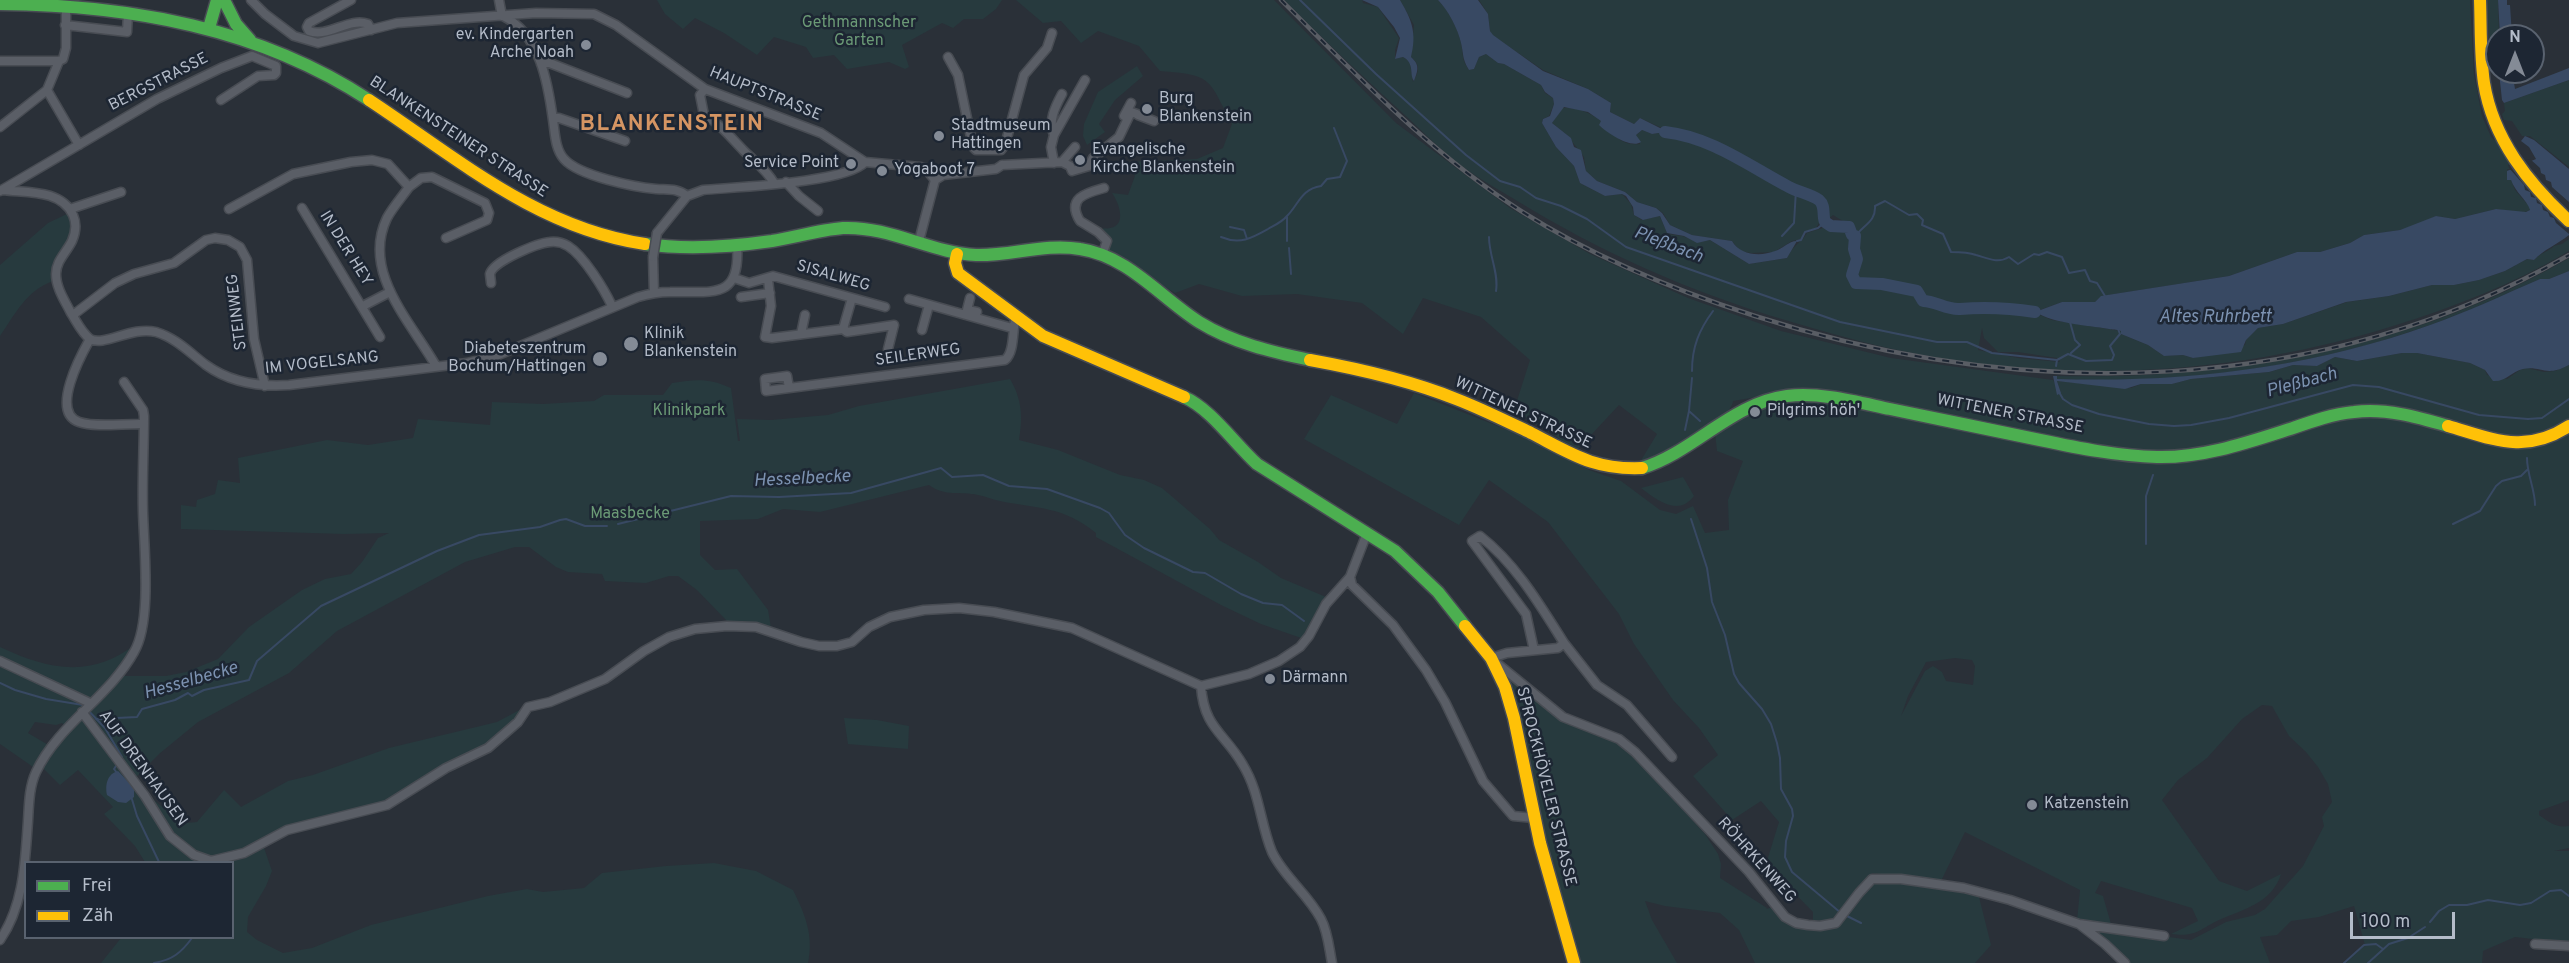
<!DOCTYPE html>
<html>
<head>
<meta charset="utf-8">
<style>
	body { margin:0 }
	#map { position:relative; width:2569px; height:963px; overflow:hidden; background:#2a3038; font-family:Overpass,sans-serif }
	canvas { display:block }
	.legend { position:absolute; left:24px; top:861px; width:210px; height:78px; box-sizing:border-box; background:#1d2633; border:2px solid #59626f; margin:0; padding:8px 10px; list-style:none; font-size:18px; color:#b4bcc9 }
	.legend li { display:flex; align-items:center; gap:12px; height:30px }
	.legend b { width:30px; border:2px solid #59626f }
	.north { position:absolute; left:2485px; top:24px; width:60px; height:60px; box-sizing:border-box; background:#1d2633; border:2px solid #59626f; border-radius:50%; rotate:0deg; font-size:16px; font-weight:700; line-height:24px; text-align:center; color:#b4bcc9 }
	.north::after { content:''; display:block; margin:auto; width:21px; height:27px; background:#848b96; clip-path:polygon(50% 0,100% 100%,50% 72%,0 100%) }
	.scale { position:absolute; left:2350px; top:912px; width:105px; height:27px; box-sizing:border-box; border:3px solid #b4bcc9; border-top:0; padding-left:8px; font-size:18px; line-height:21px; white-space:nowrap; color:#b4bcc9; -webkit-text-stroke:4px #1d2633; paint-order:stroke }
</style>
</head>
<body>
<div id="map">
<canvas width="2569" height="963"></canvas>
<ul class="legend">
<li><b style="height:8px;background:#4caf50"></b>Frei</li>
<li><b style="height:8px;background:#ffc107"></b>Zäh</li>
</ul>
<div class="north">N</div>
<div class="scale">100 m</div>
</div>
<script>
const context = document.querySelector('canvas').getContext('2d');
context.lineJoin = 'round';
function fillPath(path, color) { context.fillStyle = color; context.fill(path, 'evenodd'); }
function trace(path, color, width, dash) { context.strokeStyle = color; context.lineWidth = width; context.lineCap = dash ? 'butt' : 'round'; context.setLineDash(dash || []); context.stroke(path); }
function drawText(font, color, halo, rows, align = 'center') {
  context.font = font + ' Overpass,sans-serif'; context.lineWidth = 5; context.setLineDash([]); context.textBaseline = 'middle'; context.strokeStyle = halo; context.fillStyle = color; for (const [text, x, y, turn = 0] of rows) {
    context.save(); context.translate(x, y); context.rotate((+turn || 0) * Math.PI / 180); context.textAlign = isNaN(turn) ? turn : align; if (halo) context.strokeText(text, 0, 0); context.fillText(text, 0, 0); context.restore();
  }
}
fillPath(new Path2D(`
	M657,0H1002L996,9L983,19H964L953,28L942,23L902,45L909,67L905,69L889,62L847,69L834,55L813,58L806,47L774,37L757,55L724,33L695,18L683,29L665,14Z
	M1016,0H1274L1396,123L1510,208L1590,254L1688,298L1781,331L1891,358L2053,380L2061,393L2057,381L2131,388L2141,384H2172L2191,379L2269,372L2293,365L2317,366L2335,357L2357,361L2402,353H2417L2470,363L2485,370L2487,375L2507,379L2520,370L2527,368L2544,372L2555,371L2569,365V421C2548,434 2529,439 2504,438L2381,407L2203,448L2148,452L1774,394L1733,401C1732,418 1679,449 1663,456C1656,459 1647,460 1640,462L1657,434L1619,405L1577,450L1514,410L1530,360L1481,317L1423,298L1403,334L1362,303L1297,294L1242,296L1199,284L1175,293L1109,253V238L1100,229C1103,228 1107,229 1110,228C1128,225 1118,201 1112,193L1128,195L1135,176L1128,162L1197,159L1223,148L1232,124C1208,79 1214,75 1160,71L1139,46L1098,31L1081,43L1061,21L1043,23Z
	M1284,0H1362L1363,3L1378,7L1399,38L1395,50V59L1403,57L1410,62L1413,82C1419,72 1421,65 1411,57L1414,25L1400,0H1438C1448,10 1458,28 1461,43C1464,56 1461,58 1469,70L1474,69L1479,57L1486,54L1498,63L1504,64L1541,85L1545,93L1553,98L1554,104L1549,116L1543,119L1542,123L1556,147L1574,166L1580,183L1605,196L1622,194L1631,204L1634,215L1642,220L1660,216L1667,233C1672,235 1676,235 1682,236C1695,240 1694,244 1710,240L1749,264L1787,258C1794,244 1801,243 1807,233L1829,226L1849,229C1852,240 1850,252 1855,261L1850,272L1851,281L1862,288C1876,282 1885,290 1898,293C1909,295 1917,289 1922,303H1935L1942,308L1960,311L1967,309L2035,313L2052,320L2121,331V334L2148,345L2164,356L2183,355L2193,358L2245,345L2246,340L2258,328L2283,324L2347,302L2389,296L2432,285H2454L2479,280L2505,271L2527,259L2534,260C2540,253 2548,252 2554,246L2562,244L2569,239V251C2514,284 2454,307 2393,326C2230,377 2055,385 1888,348C1853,340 1819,330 1785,320C1688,291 1600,252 1514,199C1498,189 1481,180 1466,169C1445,154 1426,135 1407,117C1365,79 1324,40 1284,0ZM1982,328L1984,338L1998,352H2018L2057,358L2060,362L2018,358L1978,350Z
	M1479,0H2470L2474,75L2482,116L2491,137L2501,145L2516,169H2507L2515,190L2529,206L2530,210L2522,213L2496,209L2455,219L2436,216L2421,224L2400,230L2364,235L2350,243L2320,252H2297L2229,276L2102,296L2095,302H2062L2037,311L2002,305L1980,306L1970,303C1948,315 1944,297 1925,300C1911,277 1880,285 1856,280C1852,270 1858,265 1858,255C1858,247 1856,243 1857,235L1851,226L1833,215L1822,224L1821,220L1816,228L1804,232L1801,239L1792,241L1774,252L1751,253L1740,251L1732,241L1692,235L1670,225L1663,213L1656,208L1637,202L1625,192L1597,181L1586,171L1584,157L1567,135L1552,123L1562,108C1574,107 1586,111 1597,118C1612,127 1616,147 1640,144L1636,135L1642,130L1652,134L1665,132L1664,129L1640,118L1634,124L1610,112L1611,103L1588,89L1543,70L1492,35L1490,31L1488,14Z
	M2487,0H2498L2499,36H2497V60L2490,61Z
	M1137,66L1143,76L1115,100L1099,124L1105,132L1087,145L1083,136L1084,124L1098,92Z
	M2569,80V167L2530,136H2522L2512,121L2504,120L2502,114L2505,111L2504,103Z
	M69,213C77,235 61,260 53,281C26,291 16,313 0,336V265L48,223Z
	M2569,258V271L2549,279H2540C2503,295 2467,312 2430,325C2310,368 2184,384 2057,379V376C2233,380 2415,348 2569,258Z
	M1010,379C1022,399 1023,417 1019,440L1058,450L1120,475L1144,480L1162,488L1210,529L1219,540L1258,562L1281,578L1326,597L1304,639L1261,624L1221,605L1096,537V533C1063,506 1038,509 1000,501C993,500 985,496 978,495C960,491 945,497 929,485L820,512L783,509L758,519L700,521V555L715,570L737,569L768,610L771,628L735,624L727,621L697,590L678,576H669L646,583L605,581L602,574L568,572L556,567L529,547H515L465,562L337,631L289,673L198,722L159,754L134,779C149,799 166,810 187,823L197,822L224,790L241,807L288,781L313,775L389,748L497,722L527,706C500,741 461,759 424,780C411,788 398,797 384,803C349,816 259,824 240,857L243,859L263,845L272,871L266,886L248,917L247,932L257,940L283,953L312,948L371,925L488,896L527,889L543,892L584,888L602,873L666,866L714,863L756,871L793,890C805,914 814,936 808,963H101L121,938H232V862H145L135,846L104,814L113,807L78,770L60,785L42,767L66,726L62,723L56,725L35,722L28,733L50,746L36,769L0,744V647C49,670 92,679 137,643L119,676H166L186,672L218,659L249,627L302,590L325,579L351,574L362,562L378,538L389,533L344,534L181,529V505L196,507L197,500L215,494L218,480L240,483L238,458L327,440L368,445L413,438L418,419L490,425L492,402L543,404L594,401L604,395H663L672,383C697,379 709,378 731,388L738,441H740L737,419L771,420L828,415L859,406Z
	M1414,393L1523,436L1589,470L1621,481L1660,510L1676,514L1693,506L1705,533L1729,530L1728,500L1743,461L1717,451L1715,432L1768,403L1813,400L2173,459L2339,417L2373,414L2429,426L2500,445L2569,430V800L2539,811V815C2549,822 2556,828 2569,826V848L2554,851H2569V943L2515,937L2483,951L2482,963H2346L2365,945L2354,906L2319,917L2291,921L2277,935L2260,937L2270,963H2128L2077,921L2080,890L1965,832L1941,881L1872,873L1837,920L1813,924V912L1766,864L1779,822L1761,801L1732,820L1693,776L1718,755L1699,728L1673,700L1634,644L1619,614L1548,522L1489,480L1459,525L1304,439L1331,395L1397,424ZM1955,658L1972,660L1975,666L1973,685L1946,681L1942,672L1933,666L1925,671L1901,716L1908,696L1926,662ZM2262,705L2272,706L2289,736L2306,752L2318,767L2328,784L2332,802L2322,817L2324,826L2303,866L2265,909L2255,915L2226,922L2191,940L2110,929L2111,924L2103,896L2095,893L2101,881L2192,908L2198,921L2171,934C2197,937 2198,930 2219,920C2244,909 2272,903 2281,874L2247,891L2219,881L2162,800L2178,780L2207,758L2242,719Z
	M1683,477L1694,496C1678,517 1657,500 1641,488Z
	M1511,677L1562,719L1618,742L1641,764L1705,834L1718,854L1721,864L1720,878L1767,908L1766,909L1774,907L1783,918L1832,926L1873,880H1891L1978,893L1991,945L1975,963H1755L1739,930L1720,913L1665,906L1645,901L1652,920L1677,963H1577L1505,678Z
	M844,718L877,720L909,726L908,749L848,744Z`), '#273a3e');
fillPath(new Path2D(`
	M1362,0H1400C1412,20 1417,33 1411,57C1420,65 1418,70 1414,81C1409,75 1415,63 1403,57L1395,59L1400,38L1394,27L1378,7Z
	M1438,0H1478L1488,14L1490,31L1493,35L1543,71L1588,89L1611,103L1610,112L1634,124L1640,118L1664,130L1665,132L1652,134L1642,130L1636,135L1641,142C1631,149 1607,133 1599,125L1601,121L1588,112L1564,107L1552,123L1571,138L1574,147L1581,150L1586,171L1597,181L1625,192L1637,202L1656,208L1662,213L1670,225L1692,235L1732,241C1740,255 1760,257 1775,251C1783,249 1788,241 1797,241L1787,258L1749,264L1710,240L1697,243L1684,236L1667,233L1660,216L1643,220L1634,215L1633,207L1626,196L1622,194L1605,196L1580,183L1574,166L1556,147L1542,123L1543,119L1550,116L1554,104L1553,98L1545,92L1541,85L1504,64L1498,63L1486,54L1479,57L1474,69L1469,70C1462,58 1464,56 1461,43C1458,29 1448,10 1438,0Z
	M2498,0H2507V5H2510L2512,36H2500Z
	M2569,68V80L2504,103L2502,100L2499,72H2516V76L2513,77L2515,89Z
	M2525,136L2534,140L2569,169V235C2558,244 2543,250 2534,260L2527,259L2505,271L2479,280L2454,285H2432L2389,296L2346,302L2283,324L2258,328L2246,340L2241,352L2193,358L2183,355L2164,356L2148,345L2121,334V331C2116,329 2112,330 2109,329C2085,325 2056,324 2035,312L2062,302H2095L2101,296L2229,276L2297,252H2320L2350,243L2364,235L2400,230L2436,216L2455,219L2496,209L2526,212L2530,210C2527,200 2515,192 2511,180H2507V171L2536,159L2529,147L2521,141Z
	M2569,271V365C2545,378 2541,365 2523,369C2511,372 2506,382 2493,381L2485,370L2470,363L2417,353H2402L2357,361L2335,357L2317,366L2293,365L2269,372L2191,379L2172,384H2141L2125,389L2057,381L2061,393L2057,395L2053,376H2057V379C2184,383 2310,368 2430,325C2467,312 2503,295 2540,279H2549Z
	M118,771L134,788V797L126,803L118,802L107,795C105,785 107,774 118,771Z`), '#384963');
fillPath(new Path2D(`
	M2530,159L2540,168L2541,173L2545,175L2546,180L2551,182L2552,187L2569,202V234L2556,223L2554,218L2550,217L2548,212L2543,210L2542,205L2537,203L2536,198L2531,197L2530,192L2525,190L2524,185L2509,168L2508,165Z`), '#2a3038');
trace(new Path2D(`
	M1300,0L1376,74L1466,155L1500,181L1520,187L1536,198L1561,206L1587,219L1626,247L1840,322L1937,342H1967L1992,353L2057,360L2056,366
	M1287,217V241
	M1230,227L1244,230L1247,239
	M1851,232L1858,233C1866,224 1876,220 1875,206L1885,201L1909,215L1917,214L1923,220L1922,225L1943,234L1951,252C1959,252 1968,252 1976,255C1987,258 1998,264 2009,257L2018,264L2034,254L2039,255L2047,252L2062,257L2069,273L2085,270L2090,281L2097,283L2105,296
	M1782,236L1794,223L1796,190
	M1221,237C1240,245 1252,238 1268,229C1275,225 1282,222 1287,216C1299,204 1301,189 1321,186L1327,179L1340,177L1347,161L1334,128
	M1489,237C1489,256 1499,273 1496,291
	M1797,241L1801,240L1805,232L1818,228L1825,222
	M1289,248L1291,274
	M2070,322L2075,340L2080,345L2071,353
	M2057,360L2068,354L2086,361L2112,360L2114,355L2110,346L2120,334L2118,329
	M1692,371C1692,347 1699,330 1713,311
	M2059,392L2063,399L2072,405L2099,414L2149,424L2174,426L2191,425L2229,418L2353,385L2379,387L2479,415L2528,419L2542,418L2569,399
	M1689,411L1700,421
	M1685,430L1689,411L1692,378
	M2527,458C2527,475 2535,489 2535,505
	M1691,519L1707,568L1712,602L1725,635L1734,674L1739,683L1762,709L1771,724L1777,743L1780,758L1781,789L1792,809L1793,816L1786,841L1785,857L1792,872L1841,913
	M618,524L731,496L779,497L851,493L941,468L952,477L983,475L1009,486L1047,489L1100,508L1109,513L1125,535L1144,548L1193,572L1205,573L1241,594L1263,603L1282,605L1304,621
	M2453,524L2480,511L2496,486L2502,481L2521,476L2527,470
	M2146,544V496L2153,475
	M0,683L15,690L46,699L83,705L105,728L122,757L114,769L117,773
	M96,719L137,717L142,709L175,700L188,693L192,696L204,690L249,680L257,661L321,606L437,551L479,535L540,527L560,520L566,519L585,526H607
	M131,796L137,816L159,862
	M1847,916L1861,923
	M2430,922L2439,911L2449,905H2467L2488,900L2520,905L2531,903L2550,891L2561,890L2569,896
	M154,963C172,960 181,953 192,938
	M2344,963L2364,945L2376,944L2383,949
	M2368,963L2389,944L2408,938L2425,927`), '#384963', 2);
trace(new Path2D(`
	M1665,132C1711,137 1749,166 1789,187C1798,192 1811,194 1819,200C1826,206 1822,215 1825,222L1831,226L1849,227L1852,235L1855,236L1854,249L1857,259L1852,275L1856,283L1882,284L1917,291L1923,301C1936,301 1946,310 1960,309C1986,307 2009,308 2035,312`), '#384963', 12);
const street = new Path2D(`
	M251,0L265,14L294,36L318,43L397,23L536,13L594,14L616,25L705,89L821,133L865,162L920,167L925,168L935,180
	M351,0L309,23L307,27L309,31C328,38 349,17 368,24L371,30
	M499,0L502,16
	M503,16C540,34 548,83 553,120C555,133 555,149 564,159C579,176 634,187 656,189C668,190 677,188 687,196L703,190C735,187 846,183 865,162
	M65,25L127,32L128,13
	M948,57L958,75L973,147L976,150H1001
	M0,61H59L63,59L66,48V6
	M541,64L547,62L627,93
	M705,89L700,95L704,115C721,124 731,138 744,151C755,162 766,169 774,183
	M47,90L79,145
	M1138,115L1154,121
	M1124,116L1131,103
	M553,118H559L625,141
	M0,127L47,90L59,61
	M1054,135C1048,121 1055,107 1062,94
	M1001,150L1005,145L1024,75L1047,48L1052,33
	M1062,162L1075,147
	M1054,163L1051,147L1054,135L1085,80
	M1002,165L1062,162L1070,166L1072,171L1089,166L1093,158L1119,137L1131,112L1137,114
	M935,180L943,175L996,169L1002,165
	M786,182L799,196L818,211
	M409,187L421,178L432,177L485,203L489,213L487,220L446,238
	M3,190C26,193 61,189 73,215C77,224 76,232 72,241C66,253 56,261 56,274C56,288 65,301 71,313C77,322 81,332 90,339
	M0,191L157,99L221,68L252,56L276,66V73L274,75L258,76L221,100
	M302,208L380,337
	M70,209L121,192
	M229,209L293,174L351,162L372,160L388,164L409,187C402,197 393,207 387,218C361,272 411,322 436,366
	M657,233L687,196
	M919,241L935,180
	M1102,255L1107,241L1098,232L1080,221C1066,198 1086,193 1104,188
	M653,257L654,293
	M734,278L749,283L773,276L885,307
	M768,279L771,306L765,337L772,338L843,329L847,332L894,325L888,349
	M491,283C491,282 490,275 490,274C493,261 538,243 550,242C557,241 563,243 568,246C584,256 604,289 612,306
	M741,297L770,293
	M970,298L967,310L977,312
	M909,299L1012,328
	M363,306L390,292
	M73,315L115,283L134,274L174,263L206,240L215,238L228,240L240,247L247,260L254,339L265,386
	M843,329L852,298
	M922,330L929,305
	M801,334L805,315
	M789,388L787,376L765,379L766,391L1005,360C1015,352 1012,329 1016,316
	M144,424C126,423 96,428 79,422C50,412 81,355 90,339C104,347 131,326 156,332C176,338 190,353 206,365C231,383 259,387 289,385L467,363L496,356L638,297C648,294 659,292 670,292C712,291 741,301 737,245
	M1367,533L1350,577L1352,585L1393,625L1426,670L1445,702L1483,781L1513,816L1534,818
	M1564,643L1597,685L1627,705L1672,757
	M1491,658L1507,653L1558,648L1564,643C1540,605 1516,564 1480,536L1472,541L1526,614L1534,650
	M1493,660L1563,717L1619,739L1635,752L1749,872L1785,917L1796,923L1808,925L1820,926L1836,923L1859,893L1872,879H1901L1964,888L2010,900L2079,924L2105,944L2125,963
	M0,661L90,703
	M1201,686C1204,729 1225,733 1243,765C1260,793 1260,823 1272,852C1284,877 1308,894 1321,919C1328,932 1329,948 1332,963
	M82,712L145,796L170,836L194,855L211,861L244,853L287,830L387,805L446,768L488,748L518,722L528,707L550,702L605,679L644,651L669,637L695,629L727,626L756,627L801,642L819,646H837L852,642L869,627L890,617L924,610L959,608L994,612L1072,628L1201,686L1249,674L1279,661L1300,647L1309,636L1326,604L1350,577
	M2079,924L2164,936
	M0,940C24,905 25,862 28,821C29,805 29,787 36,772C58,725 109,697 134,652C152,622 144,548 143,512C142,480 144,448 144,416L143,410L124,382
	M2535,944L2569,946`);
const fast = new Path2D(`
	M0,4C130,5 259,28 369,100
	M226,4L236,24L250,40
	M209,28L217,0
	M645,244C687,250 730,247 772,241C796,237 819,230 843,228C890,226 931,253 976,255C1011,256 1045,243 1080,249C1128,256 1160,297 1199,322C1233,343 1272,352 1310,360
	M1184,397C1211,409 1234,443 1257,464L1395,551L1438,592L1465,626
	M1642,468C1694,452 1732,403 1787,396C1821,392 1857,402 1890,409C1940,419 1990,430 2040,440C2078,448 2118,456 2157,457C2204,458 2249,442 2293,428C2313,421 2333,414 2354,412C2386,408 2417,417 2448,426`);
const slow = new Path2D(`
	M2480,0C2481,27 2480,56 2484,83C2493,139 2528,183 2569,221
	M369,100C457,158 537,228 645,244
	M957,254L955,263L958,273L1043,336L1184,397
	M1310,360C1360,369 1409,380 1456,399C1482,409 1506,421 1531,433C1572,454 1594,470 1642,468
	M2448,426C2493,439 2525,455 2569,426
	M1465,626L1491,658L1505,687L1514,718L1540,843L1574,963`);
trace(street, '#484c53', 11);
trace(fast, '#484c53', 15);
trace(slow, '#484c53', 15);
trace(street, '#5a5e66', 8);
trace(fast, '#4caf50', 12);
trace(slow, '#ffc107', 12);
const rail = new Path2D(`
	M1281,0C1357,75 1430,153 1521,211C1593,257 1674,290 1755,316C2023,402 2320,398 2569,255`);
trace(rail, '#595d64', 4.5);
trace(rail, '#1d2633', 2, [7]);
const streetBridge = new Path2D(`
	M653,257L657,233`);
trace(streetBridge, '#484c53', 11, []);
trace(streetBridge, '#5a5e66', 8);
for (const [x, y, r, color] of [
	[586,45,6,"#848b96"],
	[1147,109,6,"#848b96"],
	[939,136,6,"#848b96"],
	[1080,160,6,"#848b96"],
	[851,164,6,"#848b96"],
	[882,171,6,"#848b96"],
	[631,344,8,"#848b96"],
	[600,359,8,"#848b96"],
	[1755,412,6,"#848b96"],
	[1270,679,6,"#848b96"],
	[2032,805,6,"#848b96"]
]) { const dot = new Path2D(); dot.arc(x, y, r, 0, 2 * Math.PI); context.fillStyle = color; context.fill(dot); trace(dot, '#1d2633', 2); }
drawText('16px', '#6b9a76', '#1d2633', [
	["Gethmannscher",859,24],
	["Garten",859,42],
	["Klinikpark",689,412],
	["Maasbecke",630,515]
]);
drawText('16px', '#b4bcc9', '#1d2633', [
	["ev. Kindergarten",574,36,"right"],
	["Arche Noah",574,54,"right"],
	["Burg",1159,100],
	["Blankenstein",1159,118],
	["Stadtmuseum",951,127],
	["Hattingen",951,145],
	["Evangelische",1092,151],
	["Kirche Blankenstein",1092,169],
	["Service Point",839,164,"right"],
	["Yogaboot 7",894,171],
	["Klinik",644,335],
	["Blankenstein",644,353],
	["Diabeteszentrum",586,350,"right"],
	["Bochum/Hattingen",586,368,"right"],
	["Pilgrims höh'",1767,412],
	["Därmann",1282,679],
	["Katzenstein",2044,805]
], 'left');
drawText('16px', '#b4bcc9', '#1d2633', [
	["BERGSTRASSE",159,83,-27],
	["HAUPTSTRASSE",765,95,22],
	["BLANKENSTEINER STRASSE",458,138,33],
	["IN DER HEY",345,249,58],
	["SISALWEG",833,277,16],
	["STEINWEG",238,312,-97],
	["SEILERWEG",918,356,-8],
	["IM VOGELSANG",322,364,-6],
	["WITTENER STRASSE",1523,414,25],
	["WITTENER STRASSE",2010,415,11],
	["AUF DRENHAUSEN",142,769,54],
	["SPROCKHÖVELER STRASSE",1545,787,76],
	["RÖHRKENWEG",1756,861,48]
]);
drawText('italic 18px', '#7c92b1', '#1d2633', [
	["Pleßbach",1668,246,21],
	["Altes Ruhrbett",2215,318],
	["Pleßbach",2302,384,-15],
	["Hesselbecke",802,480,-3],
	["Hesselbecke",191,682,-16]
]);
context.letterSpacing = '1.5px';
drawText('bold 22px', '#d59563', '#1d2633', [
	["BLANKENSTEIN",672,126]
]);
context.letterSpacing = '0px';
</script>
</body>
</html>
